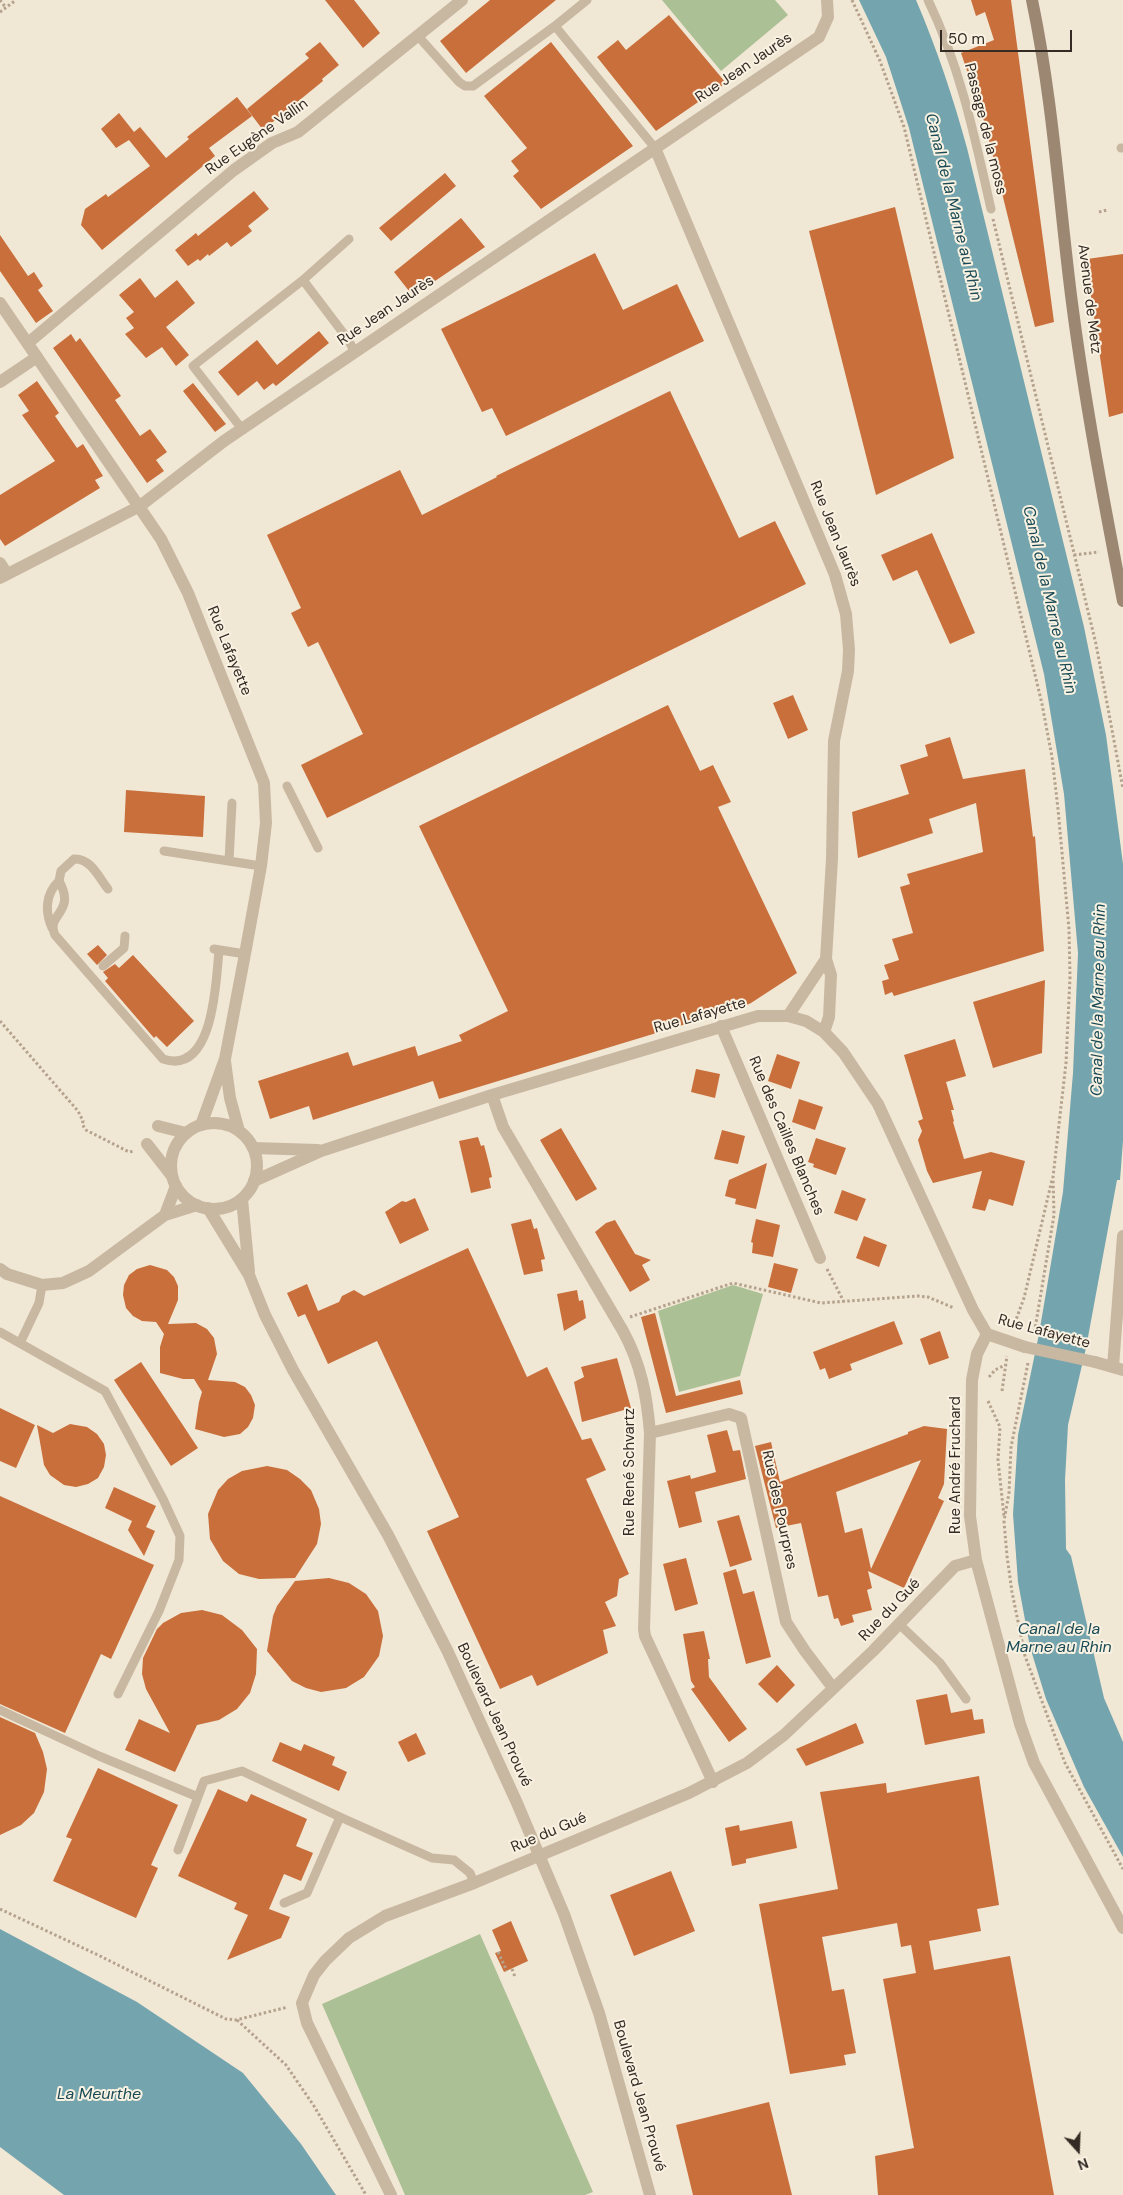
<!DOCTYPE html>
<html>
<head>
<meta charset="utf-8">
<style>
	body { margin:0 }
	#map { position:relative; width:1123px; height:2195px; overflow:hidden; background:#f1e7d5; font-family:"DM Sans",sans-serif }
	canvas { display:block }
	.north { position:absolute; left:1053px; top:2125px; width:50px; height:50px; -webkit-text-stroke:4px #f9f1e1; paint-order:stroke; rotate:160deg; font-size:14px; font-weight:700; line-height:20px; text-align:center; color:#332b24 }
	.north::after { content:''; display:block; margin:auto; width:18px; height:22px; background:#332b24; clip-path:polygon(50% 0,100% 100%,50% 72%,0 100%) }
	.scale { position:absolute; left:940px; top:30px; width:132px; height:22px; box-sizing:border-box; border:2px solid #332b24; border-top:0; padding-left:6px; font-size:15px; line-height:18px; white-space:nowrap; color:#332b24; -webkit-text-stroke:4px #f9f1e1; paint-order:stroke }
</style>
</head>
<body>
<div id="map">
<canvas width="1123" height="2195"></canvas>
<div class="north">N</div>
<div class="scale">50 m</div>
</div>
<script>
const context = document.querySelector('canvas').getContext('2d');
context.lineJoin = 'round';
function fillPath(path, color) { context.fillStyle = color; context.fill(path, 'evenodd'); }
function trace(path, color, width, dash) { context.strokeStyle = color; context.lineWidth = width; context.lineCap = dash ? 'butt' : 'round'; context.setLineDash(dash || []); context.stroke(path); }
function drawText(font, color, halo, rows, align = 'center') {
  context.font = font + ' "DM Sans",sans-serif'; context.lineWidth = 4; context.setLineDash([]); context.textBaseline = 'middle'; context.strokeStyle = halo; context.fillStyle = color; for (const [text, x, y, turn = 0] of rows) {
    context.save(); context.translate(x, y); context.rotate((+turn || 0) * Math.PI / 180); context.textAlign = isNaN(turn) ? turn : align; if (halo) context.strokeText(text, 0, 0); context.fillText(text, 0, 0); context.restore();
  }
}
fillPath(new Path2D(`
	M662,0H775L788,15L721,71Z
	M733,1285L763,1294L740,1376L679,1392L658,1311Z
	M480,1934L593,2192L585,2195H405L322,2004Z`), '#acc095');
fillPath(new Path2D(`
	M859,0H916C937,49 953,97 967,148L1084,627L1106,735L1123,864V1141L1120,1180H1117L1086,1348L1068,1425L1065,1480L1066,1549L1071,1556L1104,1698L1123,1742V1857L1084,1787L1046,1699L1030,1647L1018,1582L1013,1514L1018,1435L1039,1334L1063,1192L1073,1073L1078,953L1064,794L1044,674L909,128L886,57Z
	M0,1929L137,2002L243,2073L301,2144L336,2195H64L0,2147Z`), '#74a5ae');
fillPath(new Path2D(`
	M325,0H354L380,33L363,48Z
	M490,0H556L466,73L440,41Z
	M971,0H1011L1054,322L1035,327L985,124L961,53L994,40L985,12L976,16Z
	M669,15L726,83L656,131L597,57L618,40L626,50Z
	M320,42L339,65L322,79L323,81L263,130L247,109L309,58L305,54Z
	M551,42L633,146L541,209L513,176L519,171L511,161L527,148L484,96Z
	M237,97L252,116L209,148L215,156L102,250L81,225L85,209L106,194L108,197L150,166L129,140L116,148L101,129L119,113L134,132L140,127L166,158L189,139L187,137Z
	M445,173L456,186L391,241L379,228Z
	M254,191L269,209L248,226L252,231L231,247L227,242L209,256L208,254L200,261L198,259L188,266L175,250L196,233L198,236Z
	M895,207L954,458L876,495L809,231Z
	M461,218L485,247L413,296L394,272Z
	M0,235L28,276L34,272L43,286L38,290L53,311L36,323L0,271Z
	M595,253L623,310L677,284L704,341L506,436L492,408L482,412L441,329Z
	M1123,254V413L1109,417L1087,270L1088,269L1087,259Z
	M140,278L155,298L177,280L195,303L166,327L189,355L176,366L162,347L146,358L125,334L134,328L126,318L134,312L119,295Z
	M319,331L329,343L276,386L273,383L264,390L257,381L238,396L218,372L257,340L277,365Z
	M71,334L76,342L80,338L121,396L115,400L140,436L150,429L167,452L156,460L164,471L147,483L53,348Z
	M37,381L59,413L55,416L77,448L83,444L103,476L95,480L100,488L5,546L0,539V495L55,461L22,415L29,411L18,395Z
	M193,383L226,424L215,432L183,391Z
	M670,391L739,538L775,521L806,584L327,818L301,765L363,734L318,642L308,647L291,613L301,608L267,535L400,470L422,515L497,477L496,476Z
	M932,533L975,633L950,644L917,570L893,581L881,555Z
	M793,695L808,730L788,739L773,703Z
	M668,705L700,771L713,765L731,802L718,807L797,973L751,1003L742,1007L439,1099L433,1081L313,1120L309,1106L270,1119L258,1081L348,1052L353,1066L415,1046L418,1056L462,1041L459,1035L508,1011L419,826Z
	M950,737L963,779L1025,769L1033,837L1035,836L1044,951L894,996L892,992L885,995L882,981L889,979L884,965L899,960L892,939L913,933L900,887L910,884L907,874L983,852L976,803L929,819L933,833L858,858L852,812L909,794L900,765L928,756L925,745Z
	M126,790L205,796L203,837L124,832Z
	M98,945L107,955L97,965L87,954Z
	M133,955L194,1021L167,1047L156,1036L154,1038L105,981L108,978L103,972L115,964L119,968Z
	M1045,980L1042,1053L993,1068L973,1002Z
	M955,1039L966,1076L946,1082L954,1110H951L954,1121L953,1122L964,1159L991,1152L1025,1161L1013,1206L989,1199L985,1211L972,1208L982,1171L933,1183L927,1171L918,1140L922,1131L918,1121L923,1119L904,1055Z
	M777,1054L800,1062L791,1089L768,1081Z
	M696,1069L720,1074L715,1098L691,1092Z
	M799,1099L823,1107L815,1130L792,1122Z
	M561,1128L597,1189L576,1201L540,1140Z
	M722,1130L745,1136L738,1164L714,1159Z
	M478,1137L481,1146L484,1145L489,1164L492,1177L489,1178L491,1188L471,1193L459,1141Z
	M816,1138L846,1148L836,1175L813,1167L814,1164L808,1162Z
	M767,1163L756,1209L735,1204L736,1199L725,1196L729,1180Z
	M842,1190L866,1199L857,1221L834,1213Z
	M415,1198L429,1230L400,1244L385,1212L402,1201L406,1202Z
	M531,1219L534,1229L537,1228L545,1259L541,1260L543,1271L524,1275L511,1224Z
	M756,1219L780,1225L773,1257L752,1253L753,1243L751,1242Z
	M615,1220L635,1254L651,1260L642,1265L650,1280L630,1292L595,1232L606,1223Z
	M864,1236L887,1245L879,1267L856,1258Z
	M468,1248L527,1377L547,1367L582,1440L591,1438L606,1470L586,1479L629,1574L619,1579L617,1596L605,1602L616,1626L603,1630L608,1653L537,1686L532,1675L500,1689L427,1531L459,1517L377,1341L328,1364L305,1314L298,1317L287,1293L307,1284L318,1311L339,1302L342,1296L354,1290L364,1296Z
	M774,1263L798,1269L791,1293L768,1287Z
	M150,1265L167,1270L174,1277L178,1286V1300L168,1324L196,1323L207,1329L214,1338L217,1354L208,1380L235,1382L245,1387L251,1395L255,1405L253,1418L248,1427L240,1434L224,1437L195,1429L199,1402L202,1392L194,1379H183L160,1373V1347L164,1334L156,1322L142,1321L133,1316L126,1308L123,1295L124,1285L129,1275L137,1269Z
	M577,1290L579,1301L583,1300L586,1318L564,1331L557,1294Z
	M655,1313L676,1396L740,1380L743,1394L666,1413L641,1317Z
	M894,1321L903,1344L850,1364L852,1370L829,1379L825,1368L820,1370L813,1352Z
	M940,1331L949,1358L929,1365L920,1339Z
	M617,1358L631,1408L582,1422L574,1382L584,1377L581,1367Z
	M141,1362L198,1448L171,1466L114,1380Z
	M0,1408L35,1425L16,1468L0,1461Z
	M70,1424L87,1427L97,1434L104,1444L106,1455L104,1467L98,1478L88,1484L76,1487L64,1485L50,1475L44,1465L37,1425L53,1433Z
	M924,1426L947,1429L944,1484L938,1498L944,1501L904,1588L868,1571L872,1588L867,1590L872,1610L852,1615L854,1622L841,1626L838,1618L834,1619L828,1595L818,1597L801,1523L776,1528L755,1446L771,1442L780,1482L908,1434V1432ZM921,1460L871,1569L862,1528L845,1533L836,1492Z
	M727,1430L733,1451L740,1450L746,1479L695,1492L702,1522L679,1528L667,1481L690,1475L691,1479L716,1472L707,1435Z
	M267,1466L287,1470L300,1479L311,1490L319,1509L321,1524L317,1544L295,1578L259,1579L239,1574L223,1561L210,1539L208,1514L218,1490L228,1479L242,1471Z
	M114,1487L156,1506L146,1527L155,1531L144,1556L128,1530L132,1521L105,1508Z
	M0,1496L154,1565L111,1659L101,1654L65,1733L0,1704Z
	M739,1515L752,1560L730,1567L717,1521Z
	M686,1558L698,1604L675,1611L663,1564Z
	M736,1569L743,1594L754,1591L771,1657L746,1664L723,1573Z
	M329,1578L349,1583L366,1594L378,1611L383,1636L379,1656L364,1677L346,1688L321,1692L306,1688L292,1681L267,1651L273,1616L277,1606L295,1581Z
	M202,1610L222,1615L242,1630L257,1649L256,1674L250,1693L237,1709L219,1720L197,1725L175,1772L125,1750L139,1719L170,1733L146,1689L142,1674L143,1658L157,1629L163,1623L181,1613Z
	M704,1631L710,1659H708L709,1677L747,1729L729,1742L691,1689L695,1687L691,1681L683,1634Z
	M777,1665L795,1685L777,1703L758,1684Z
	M947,1694L951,1713L972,1709L974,1720L983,1719L985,1733L925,1745L916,1700Z
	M0,1717L35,1733L43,1752L47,1769L44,1792L34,1813L21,1825L0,1835Z
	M856,1723L864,1743L806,1766L796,1749Z
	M416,1733L426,1754L408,1762L398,1742Z
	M280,1742L301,1751L304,1744L335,1757L332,1765L347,1772L339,1791L272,1761Z
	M98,1768L178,1805L151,1865L158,1868L136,1918L53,1881L72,1839L66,1837Z
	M979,1776L999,1905L977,1909L981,1931L929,1941L934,1970L1010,1956L1054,2195H878L875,2156L914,2148L883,1979L916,1973L911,1945L901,1947L897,1923L822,1937L832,1991L844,1989L856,2053L844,2055L846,2065L790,2074L759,1904L838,1889L820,1792L886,1783L887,1793Z
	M218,1789L247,1802L251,1794L307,1819L296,1846L313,1853L301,1881L284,1874L269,1909L290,1917L281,1938L227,1960L248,1915L234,1909L237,1903L178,1876Z
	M792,1821L797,1848L746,1859V1863L732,1866L725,1828L739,1825L740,1831Z
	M671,1871L695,1931L634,1956L610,1895Z
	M511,1921L528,1961L504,1972L495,1953L501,1951L492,1930Z
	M769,2102L792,2195H693L676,2125Z`), '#c96f3b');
trace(new Path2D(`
	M0,0L6,8
	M852,0L880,61L904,127L1042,704L1052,757L1058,809L1069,929L1070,977L1066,1063L1053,1177L1054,1215L1034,1335
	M0,12L16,0
	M1099,212L1107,210
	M993,219L1096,644L1123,789
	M1074,555L1099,552
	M0,1021L78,1111L83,1121L82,1124L86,1130L129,1152L135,1151
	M827,1269L844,1302
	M630,1317L733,1283L821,1303L918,1296L928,1297L954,1308
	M1013,1328L1024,1298L1052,1180
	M1028,1363L1011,1447L1009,1493L1004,1521L1007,1556L1012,1592L1025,1656L1065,1763L1123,1869
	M989,1377L995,1370L1005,1365
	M1002,1391L1007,1356
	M988,1401L1000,1427L998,1460L1004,1516
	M0,1909L98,1955L226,2019L236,2020L288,2007
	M498,1952L507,1971
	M512,1969L515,1977
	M237,2020L286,2065L314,2106L366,2195`), '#b4a28c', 3, [2.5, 2.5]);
trace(new Path2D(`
	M928,0C960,66 975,138 991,209
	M555,26L587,0
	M418,36L459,82L465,86H473L555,26L655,148
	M1121,148H1123
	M303,280L349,239
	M242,429L193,366L303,280L347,338L355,352
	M287,786L318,848
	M164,851L261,866
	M229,861L232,803
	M108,889C99,878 91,858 74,859L61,871L59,881C77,913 45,914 55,935L163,1059C214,1076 216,981 219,950
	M52,928C45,912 45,894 59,881
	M214,949L245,954
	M103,966L124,948L125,936
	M0,1332L105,1391L163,1499L180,1536L179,1560L159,1611L118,1694
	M20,1343L39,1303L42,1285
	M899,1624L940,1663L966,1699
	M0,1710L99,1756L198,1797
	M178,1850L204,1781L242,1771L340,1817
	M284,1903L307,1893L340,1817L432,1858L454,1860L470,1873L474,1883`), '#c9b8a1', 9);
trace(new Path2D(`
	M655,148L835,575L846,614L849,650L848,671L834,741L832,859L826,959L831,975L829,1017L824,1032
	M28,343L234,170L272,143L298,132L462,0
	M0,382L37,357
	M0,563L7,574
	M0,578L140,506L224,441L819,37L828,17L827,0
	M788,1016L826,959
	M721,1026L820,1258
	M492,1095L503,1127L623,1331C641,1364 647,1396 650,1433L644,1629L645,1636L713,1782
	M158,1126L186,1133
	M147,1144L172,1176
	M253,1148L318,1150
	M254,1181L321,1151L492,1095L758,1016H788L806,1021L824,1032L843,1052L878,1104L973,1310L987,1334L1025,1347
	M165,1215L176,1186
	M0,1269L7,1274L42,1285L63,1283L89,1271L165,1215L197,1205
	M987,1334L977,1354L972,1380L970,1516L976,1560L1020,1724L1034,1763L1123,1928
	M1095,1362L1123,1370
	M1113,1367L1123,1236
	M650,1433L729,1414L741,1418L786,1622L805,1651L833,1688
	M391,2195L307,2023L302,2003L314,1975L325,1961L349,1938L385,1916L474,1883L689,1793L747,1763L784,1735L873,1651L955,1566L976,1560`), '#c9b8a1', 12);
trace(new Path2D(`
	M0,303L161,539L188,593L264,783L266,823L261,866L245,954L225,1059L201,1125
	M225,1061L230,1098L239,1131
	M171 1166a43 43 0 1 1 86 0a43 43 0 1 1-86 0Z
	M242,1199L249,1272
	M208,1208L249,1275L265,1315L293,1370L388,1535L447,1650L517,1803L564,1914L599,2013L650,2195`), '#c9b8a1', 12);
trace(new Path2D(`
	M1032,0C1053,100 1059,202 1072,303C1085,403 1104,502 1123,601`), '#9c8773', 12);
trace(new Path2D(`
	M1025,1347L1095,1362`), '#c9b8a1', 12);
drawText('15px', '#332b24', '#f9f1e1', [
	["Rue Jean Jaurès",744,68,-34],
	["Passage de la moss",985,129,76],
	["Rue Eugène Vallin",257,137,-35],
	["Avenue de Metz",1089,299,83],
	["Rue Jean Jaurès",386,311,-34],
	["Rue Jean Jaurès",835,534,68],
	["Rue Lafayette",229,651,68],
	["Rue Lafayette",700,1016,-16],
	["Rue des Cailles Blanches",786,1136,67],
	["Rue Lafayette",1044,1332,15],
	["Rue André Fruchard",956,1465,-90],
	["Rue René Schvartz",630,1472,-90],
	["Rue des Pourpres",779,1510,78],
	["Rue du Gué",890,1610,-46],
	["Boulevard Jean Prouvé",494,1715,65],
	["Rue du Gué",549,1833,-23],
	["Boulevard Jean Prouvé",639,2096,74]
]);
drawText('italic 16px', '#194a55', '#f9f1e1', [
	["Canal de la Marne au Rhin",953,207,76],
	["Canal de la Marne au Rhin",1049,600,77],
	["Canal de la Marne au Rhin",1099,1000,-89],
	["Canal de la",1059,1630],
	["Marne au Rhin",1059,1648],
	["La Meurthe",99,2095]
]);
</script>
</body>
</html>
